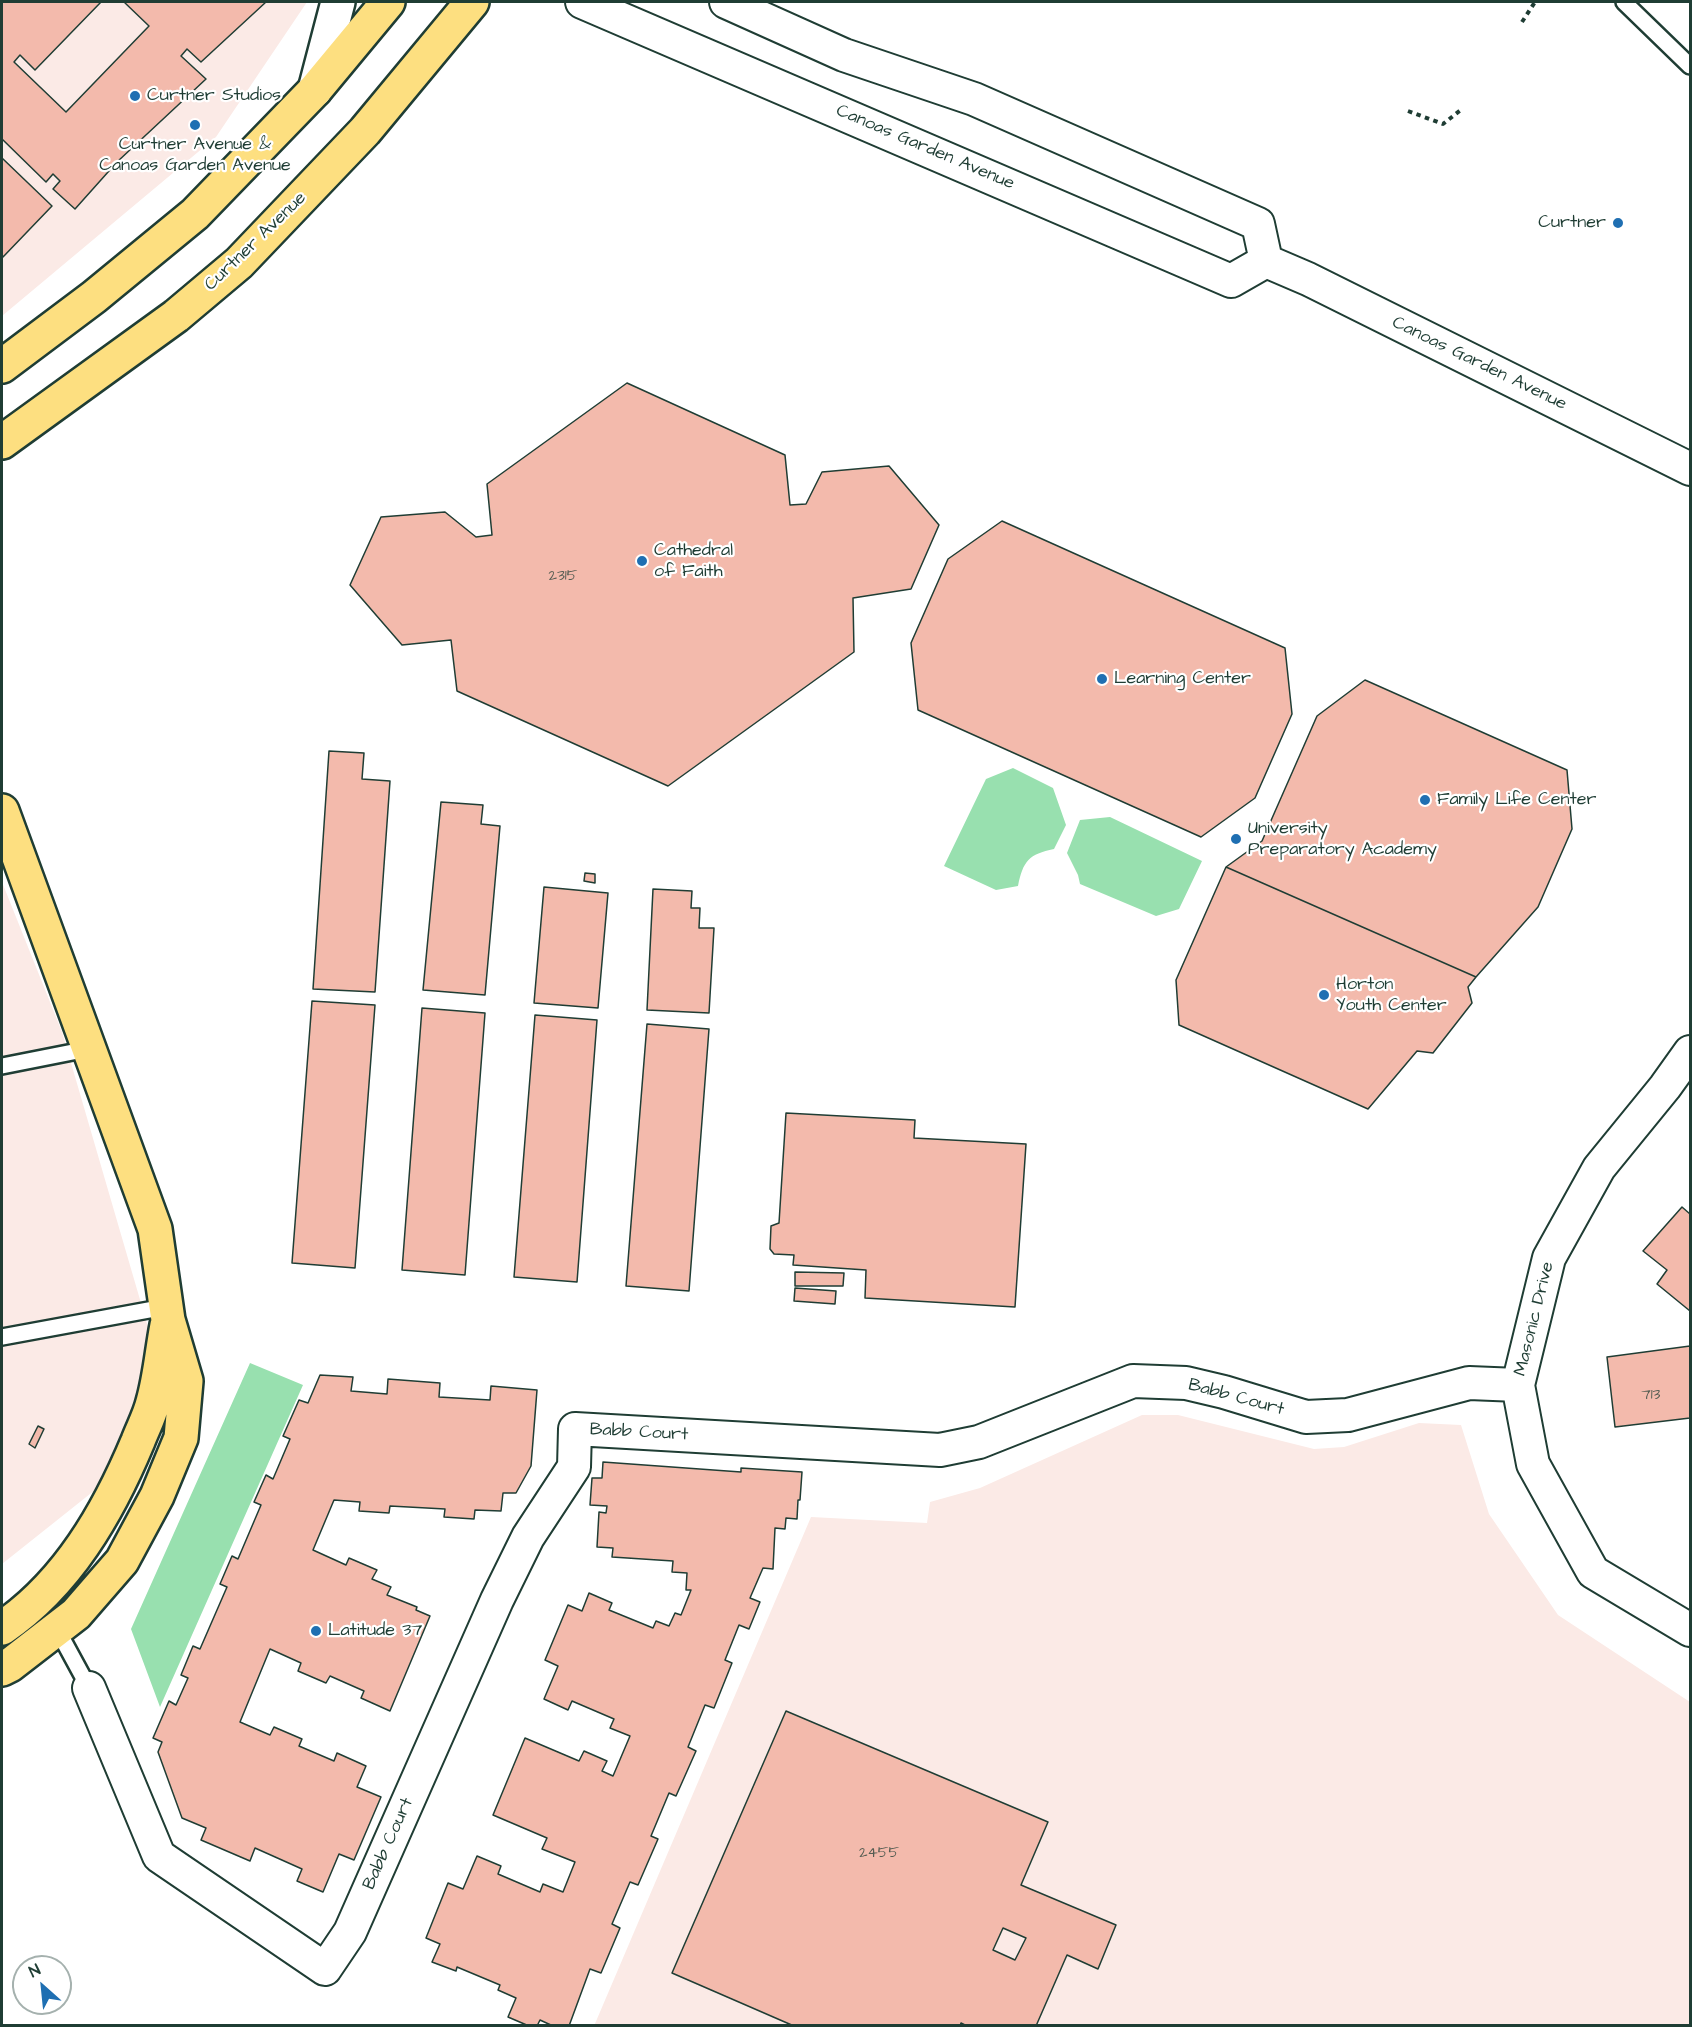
<!DOCTYPE html>
<html>
<head>
<meta charset="utf-8">
<style>
	body { margin:0 }
	#map { position:relative; width:1692px; height:2027px; overflow:hidden; background:#fff; font-family:"Architects Daughter",sans-serif }
	canvas { display:block }
	.frame { position:absolute; inset:0; border:3px solid #1f3d34; pointer-events:none }
	.north { position:absolute; left:12px; top:1955px; width:60px; height:60px; box-sizing:border-box; background:#fff; border:2px solid #a5b1ae; border-radius:50%; rotate:333deg; font-size:16px; font-weight:700; line-height:24px; text-align:center; color:#1f3d34 }
	.north::after { content:''; display:block; margin:auto; width:21px; height:27px; background:#1f6fb2; clip-path:polygon(50% 0,100% 100%,50% 72%,0 100%) }
</style>
</head>
<body>
<div id="map">
<canvas width="1692" height="2027"></canvas>
<div class="frame"></div>
<div class="north">N</div>
</div>
<script>
const context = document.querySelector('canvas').getContext('2d');
context.lineJoin = 'round';
function fillPath(path, color) { context.fillStyle = color; context.fill(path, 'evenodd'); }
function trace(path, color, width, dash) { context.strokeStyle = color; context.lineWidth = width; context.lineCap = dash ? 'butt' : 'round'; context.setLineDash(dash || []); context.stroke(path); }
function drawText(font, color, halo, rows, align = 'center') {
  context.font = font + ' "Architects Daughter",sans-serif'; context.lineWidth = 4.5; context.setLineDash([]); context.textBaseline = 'middle'; context.strokeStyle = halo; context.fillStyle = color; for (const [text, x, y, turn = 0] of rows) {
    context.save(); context.translate(x, y); context.rotate((+turn || 0) * Math.PI / 180); context.textAlign = isNaN(turn) ? turn : align; if (halo) context.strokeText(text, 0, 0); context.fillText(text, 0, 0); context.restore();
  }
}
fillPath(new Path2D(`
	M2,2H307L216,137L2,316Z
	M2,882L62,1032L157,1358L95,1490L2,1564Z
	M1142,1415H1178L1314,1449L1344,1447L1419,1423L1461,1425L1489,1514L1558,1615L1690,1702V2025L594,2026L811,1517L927,1523L930,1502L980,1488Z`), '#fbeae6');
fillPath(new Path2D(`
	M1013,768L1053,788L1066,825L1054,849C1029,854 1023,861 1018,886L996,890L944,866L986,779Z
	M1110,817L1202,861L1179,909L1156,916L1080,884L1078,875L1067,853L1080,820Z
	M250,1363L303,1385L160,1707L131,1629Z`), '#98e0af');
const building = new Path2D(`
	M2,2H101L35,70L20,55L14,62L66,112L149,26L124,2H266L201,62L187,49L181,56L206,79L117,162L75,209L53,189L60,181L53,174L46,182L2,139Z
	M2,158L52,206L3,257L2,255Z
	M627,383L785,455L790,505L806,504L822,472L889,466L939,525L911,589L853,598L854,652L668,786L457,691L451,640L402,645L350,585L381,517L445,512L476,537L492,535L487,484Z
	M1002,521L1285,648L1292,714L1255,798L1201,837L918,710L911,643L948,559Z
	M1365,680L1567,770L1572,829L1538,907L1476,977L1226,867L1262,841L1317,716Z
	M329,751L364,753L362,779L390,781L375,992L313,989Z
	M441,802L483,805L481,824L500,826L485,995L423,990Z
	M1226,867L1476,977L1468,987L1472,1003L1433,1053L1417,1051L1368,1109L1179,1025L1176,980Z
	M585,873L595,874V883L584,881Z
	M544,887L608,893L598,1008L534,1003Z
	M653,889L692,891L691,908H700L699,928H714L709,1013L647,1010Z
	M312,1001L375,1005L355,1268L292,1263Z
	M422,1008L485,1013L465,1275L402,1270Z
	M535,1015L597,1020L577,1282L514,1277Z
	M647,1024L709,1029L689,1291L626,1286Z
	M786,1113L915,1120L914,1138L1026,1144L1015,1307L865,1298L866,1270L793,1265L794,1255L774,1254L770,1249L771,1226L779,1223Z
	M1682,1207L1690,1214V1311L1657,1284L1667,1270L1643,1251Z
	M795,1272L844,1273L843,1286H795Z
	M795,1288L836,1291L835,1304L794,1301Z
	M1690,1346V1418L1615,1427L1607,1357Z
	M320,1375L353,1377L351,1391L387,1394L388,1379L440,1383L439,1397L490,1400L491,1386L537,1390L531,1466L516,1493H503L501,1511L475,1510L474,1519L444,1517L445,1509L390,1506L389,1513L359,1511L360,1502L334,1500L313,1550L346,1565L349,1558L377,1570L372,1579L391,1587L387,1595L417,1607L416,1610L430,1616L390,1711L361,1698L364,1691L330,1676L326,1683L298,1671L301,1663L270,1649L240,1722L270,1735L274,1727L302,1739L299,1746L334,1761L337,1753L366,1766L357,1787L381,1797L354,1860L339,1854L323,1892L297,1881L302,1869L255,1848L250,1861L201,1840L206,1828L182,1818L158,1752L162,1742L153,1738L169,1701L176,1705L188,1678L181,1675L193,1646L200,1649L227,1587L220,1584L232,1556L238,1559L261,1505L254,1502L266,1475L273,1479L290,1439L283,1436L299,1400L308,1403Z
	M38,1426L44,1429L35,1448L29,1444Z
	M603,1462L741,1472V1468L802,1472L800,1500H798L797,1519L786,1518L785,1529L775,1528L773,1569L763,1568L750,1598L760,1602L749,1629L739,1625L725,1660L732,1663L714,1708L705,1705L688,1747L696,1751L676,1796L669,1793L651,1836L658,1839L638,1885L630,1882L612,1924L620,1928L601,1973L590,1969L569,2026H553L540,2020L537,2026H529L508,2017L516,1998L498,1990L500,1985L457,1967L456,1971L432,1962L440,1944L426,1938L448,1883L463,1889L477,1856L501,1866L498,1874L540,1892L543,1884L563,1892L575,1862L542,1849L547,1838L493,1815L525,1738L579,1761L584,1751L607,1761L602,1771L613,1776L630,1736L610,1728L614,1719L572,1701L568,1710L544,1699L558,1666L545,1660L568,1605L582,1611L589,1593L612,1603L609,1610L653,1628L656,1621L669,1626L675,1613L681,1615L691,1590H686L687,1573L672,1572L673,1561L612,1557L613,1548L597,1547L599,1512L606,1513L607,1506L590,1505L592,1478H602Z
	M786,1711L1048,1822L1021,1885L1116,1925L1098,1969L1067,1955L1036,2026H967L961,2023L960,2026H794L672,1973ZM1003,1928L1026,1938L1015,1960L993,1950Z`);
fillPath(building, '#f3baac');
trace(building, '#1f3d34', 1.5);
const service = new Path2D(`
	M1624,2L1690,66
	M2,1066L88,1049
	M2,1337L165,1307
	M57,1629L89,1688`);
const minor = new Path2D(`
	M582,2L1231,281L1266,261
	M726,2L844,55L974,99L1258,224L1266,261
	M1266,261L1308,279L1690,469
	M1690,1052L1665,1087L1599,1168L1549,1258L1518,1385L1533,1464L1593,1572L1690,1630
	M89,1688L159,1856L325,1969L350,1932L497,1600L528,1537L574,1467L575,1429L940,1450L979,1442L1133,1381L1186,1383L1224,1392L1306,1417L1348,1415L1469,1383L1518,1385`);
const tertiary = new Path2D(`
	M315,90L338,2`);
const primary = new Path2D(`
	M2,366L94,297L195,214L315,90L388,2
	M2,442L176,316L239,263L365,131L472,2
	M2,811L155,1229L168,1320L186,1381L181,1438L157,1496L122,1561L76,1614L10,1665L2,1669
	M2,1628C67,1584 108,1513 138,1441C143,1428 150,1415 153,1402C160,1378 162,1351 167,1325`);
trace(service, '#1f3d34', 20);
trace(minor, '#1f3d34', 36);
trace(tertiary, '#1f3d34', 38);
trace(primary, '#1f3d34', 38);
trace(new Path2D(`
	M1522,22L1535,2
	M1408,111L1443,124L1462,109`), '#1f3d34', 4, [4.5, 4.5]);
trace(service, '#fff', 15);
trace(minor, '#fff', 32);
trace(tertiary, '#fff', 33);
trace(primary, '#fddf80', 33);
for (const [x, y, r, color] of [
	[135,96,6,"#1f6fb2"],
	[195,125,6,"#1f6fb2"],
	[1618,223,6,"#1f6fb2"],
	[642,561,6,"#1f6fb2"],
	[1102,679,6,"#1f6fb2"],
	[1425,800,6,"#1f6fb2"],
	[1236,839,6,"#1f6fb2"],
	[1324,995,6,"#1f6fb2"],
	[316,1631,6,"#1f6fb2"]
]) { const dot = new Path2D(); dot.arc(x, y, r, 0, 2 * Math.PI); context.fillStyle = color; context.fill(dot); trace(dot, '#fff', 2); }
drawText('15px', '#545c52', null, [
	["2315",563,577],
	["713",1651,1396],
	["2455",879,1854]
]);
drawText('18px', '#1f3d34', '#fff', [
	["Curtner Studios",147,96],
	["Curtner Avenue &",195,145,"center"],
	["Canoas Garden Avenue",195,166,"center"],
	["Curtner",1606,223,"right"],
	["Cathedral",654,551],
	["of Faith",654,572],
	["Learning Center",1114,679],
	["Family Life Center",1437,800],
	["University",1248,829],
	["Preparatory Academy",1248,850],
	["Horton",1336,985],
	["Youth Center",1336,1006],
	["Latitude 37",328,1631]
], 'left');
drawText('18px', '#1f3d34', '#fff', [
	["Canoas Garden Avenue",925,148,23],
	["Curtner Avenue",256,242,-44],
	["Canoas Garden Avenue",1479,364,26],
	["Masonic Drive",1535,1319,-76],
	["Babb Court",1236,1398,15],
	["Babb Court",639,1433,3],
	["Babb Court",389,1844,-66]
]);
</script>
</body>
</html>
